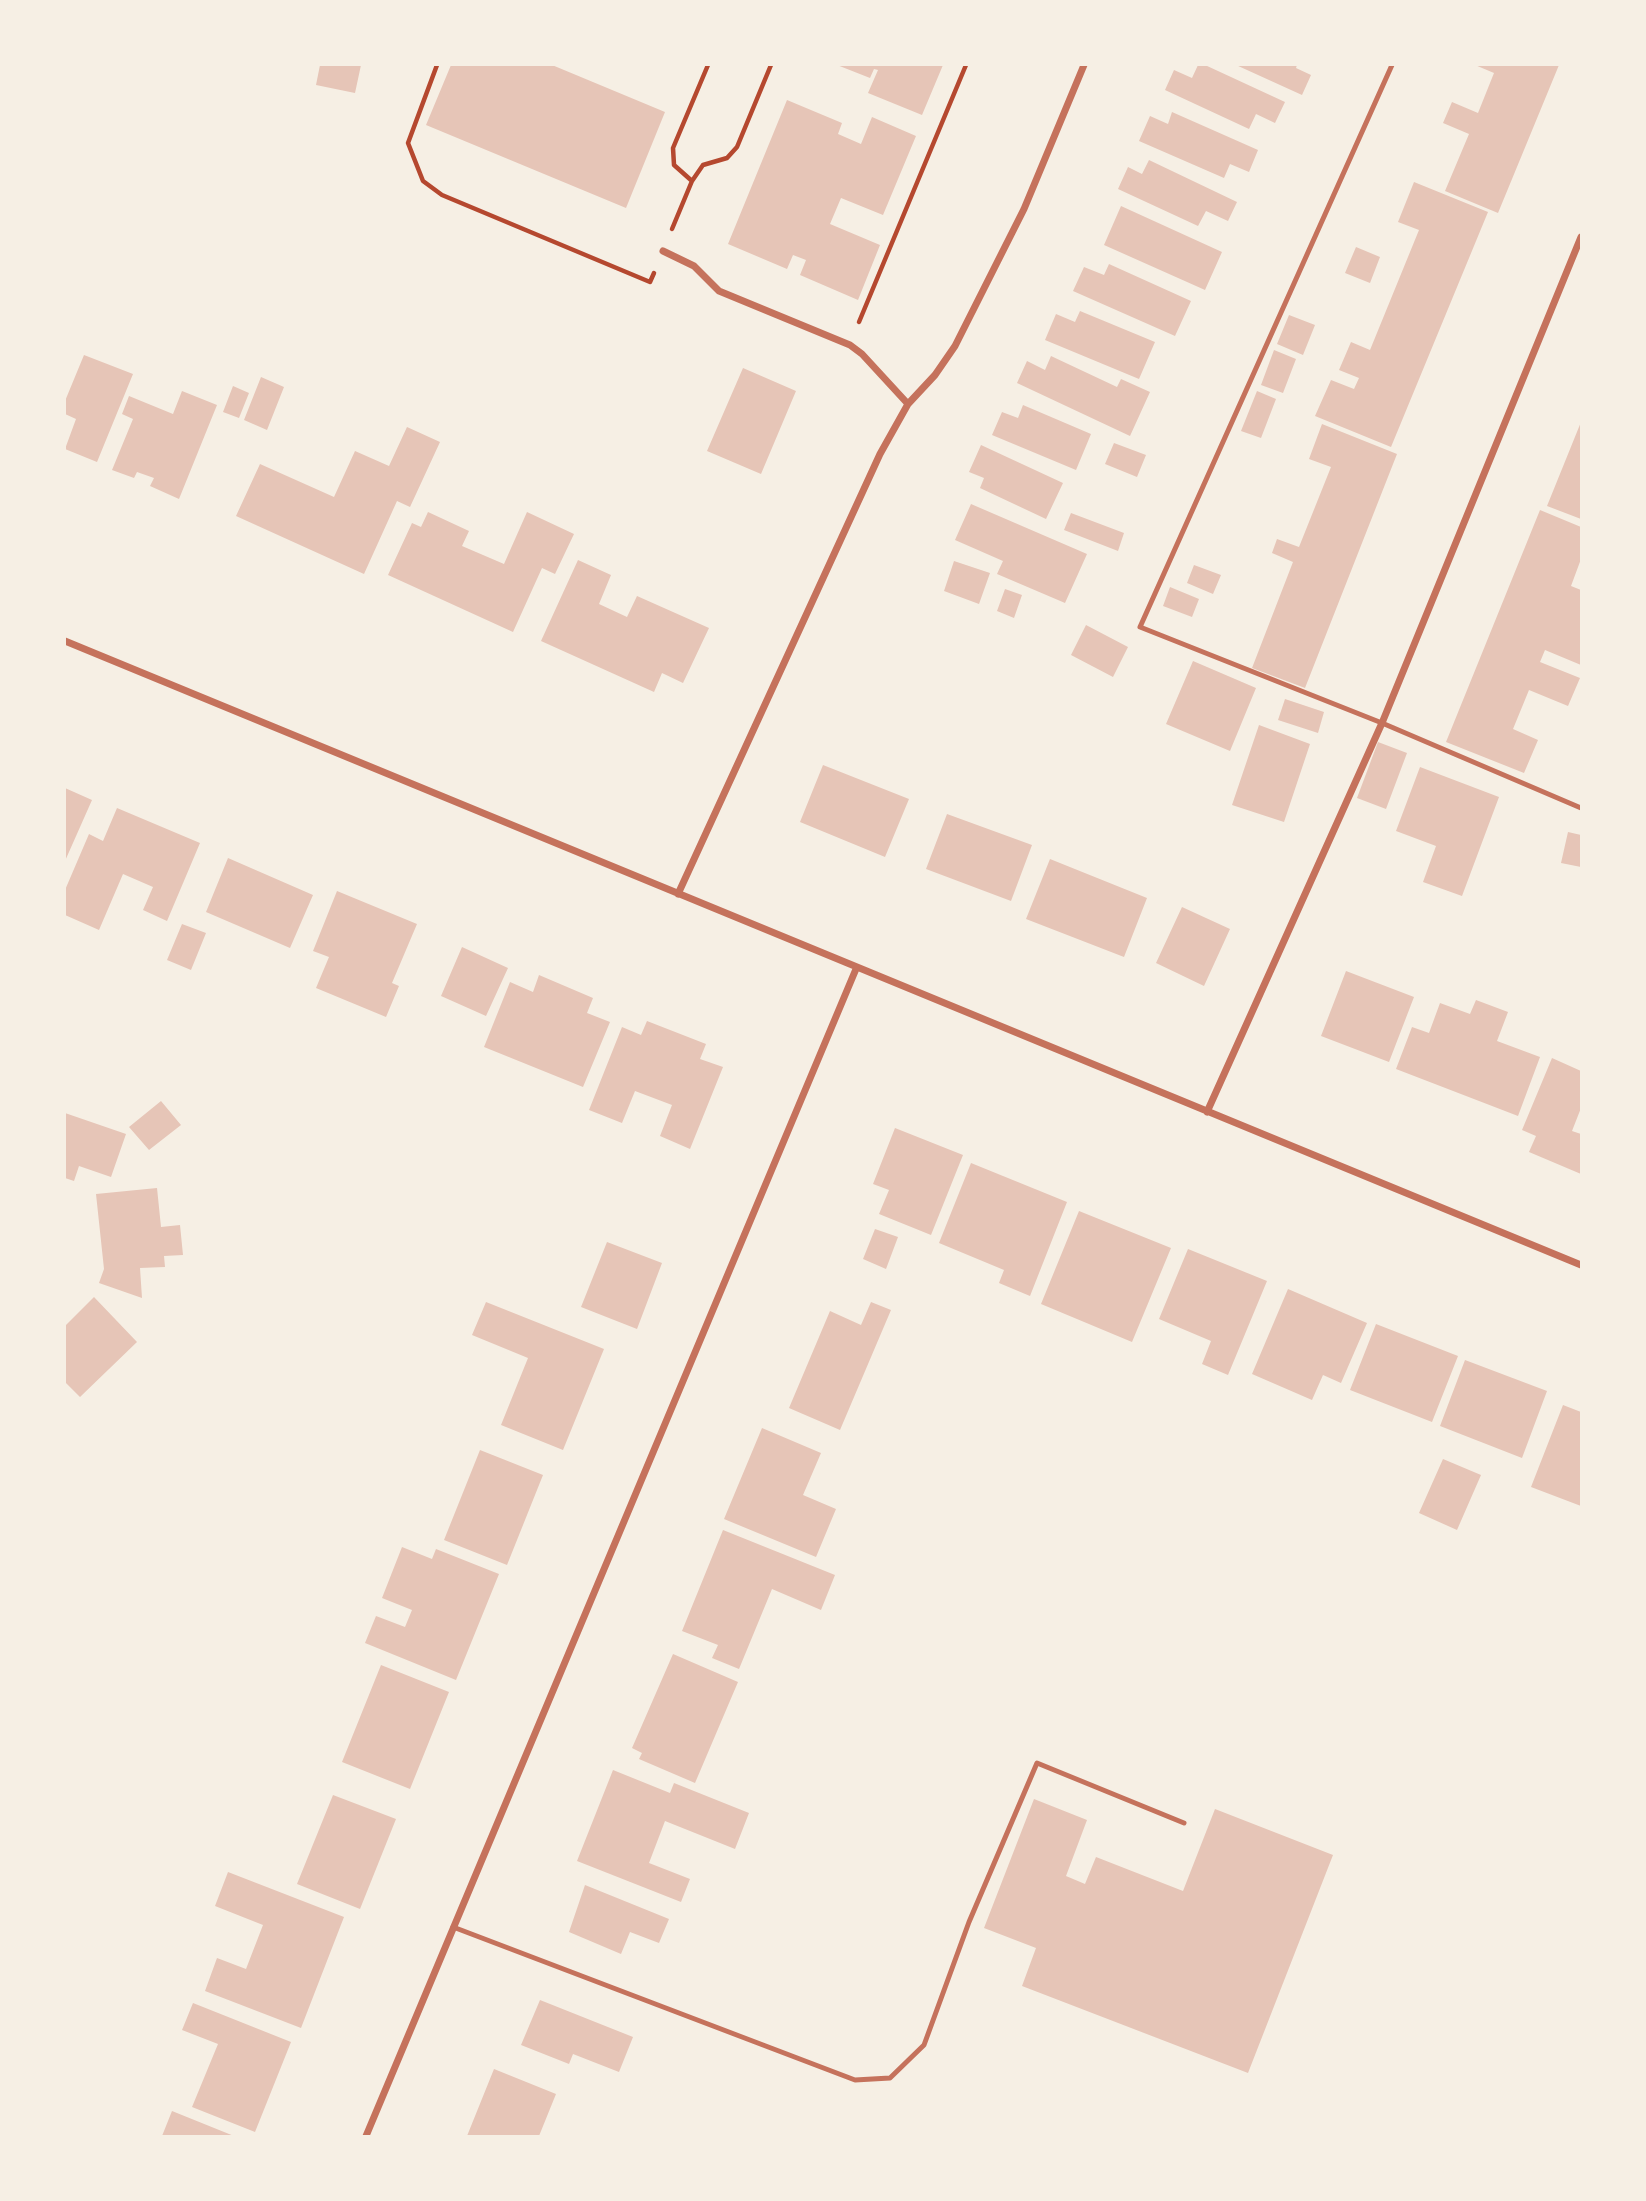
<!DOCTYPE html>
<html>
<head>
<meta charset="utf-8">
<style>
	body { margin:0 }
	#map { position:relative; width:1646px; height:2201px; overflow:hidden; background:#f6efe4; font-family:"Fira Sans Condensed",sans-serif }
	canvas { display:block }
	.frame { position:absolute; inset:0; border:66px solid #f6efe4; pointer-events:none }
</style>
</head>
<body>
<div id="map">
<canvas width="1646" height="2201"></canvas>
<div class="frame"></div>
</div>
<script>
const context = document.querySelector('canvas').getContext('2d');
context.lineJoin = 'round';
function fillPath(path, color) { context.fillStyle = color; context.fill(path, 'evenodd'); }
function trace(path, color, width, dash) { context.strokeStyle = color; context.lineWidth = width; context.lineCap = dash ? 'butt' : 'round'; context.setLineDash(dash || []); context.stroke(path); }
fillPath(new Path2D(`
	M320,65H361L355,93L316,85Z
	M451,65H552L665,112L626,208L426,125Z
	M837,65H943L922,115L868,93L878,70L874,69L870,78Z
	M1198,65H1205L1285,102L1275,123L1256,114L1249,129L1165,90L1174,70L1192,78Z
	M1236,65H1297L1296,68L1311,75L1302,95Z
	M1475,65H1559L1498,213L1445,191L1469,134L1443,123L1452,102L1478,113L1494,73Z
	M787,100L842,123L838,134L861,144L872,117L916,136L883,215L841,198L830,224L880,245L858,300L800,275L806,260L793,255L787,269L728,244Z
	M1172,112L1258,150L1249,172L1230,164L1224,178L1139,141L1150,116L1168,124Z
	M1149,160L1237,202L1228,221L1206,211L1198,226L1118,189L1128,167L1142,174Z
	M1414,182L1488,212L1391,447L1315,416L1331,380L1354,389L1359,378L1339,370L1351,342L1370,350L1419,230L1398,222Z
	M1121,206L1222,252L1205,290L1104,245Z
	M1356,247L1380,257L1370,283L1345,273Z
	M1109,264L1191,301L1175,336L1073,291L1084,267L1104,275Z
	M1080,311L1155,342L1139,379L1045,340L1056,314L1075,322Z
	M1289,315L1315,325L1303,355L1277,344Z
	M1274,350L1296,359L1283,393L1261,385Z
	M84,355L133,374L97,462L65,449L76,419L65,414V401Z
	M1051,356L1117,387L1121,379L1150,392L1130,436L1017,383L1027,361L1045,370Z
	M743,368L796,391L761,474L707,451Z
	M261,377L284,387L267,430L244,420Z
	M233,386L249,393L239,418L223,412Z
	M182,391L217,405L179,499L150,486L154,478L137,472L134,478L112,470L133,419L122,414L129,396L173,414Z
	M1257,391L1276,399L1261,438L1241,431Z
	M1023,405L1091,434L1076,470L992,435L1002,412L1018,418Z
	M1581,422V519L1547,506Z
	M1322,424L1397,454L1305,688L1252,668L1293,562L1272,553L1277,539L1299,547L1331,467L1309,459Z
	M407,427L440,442L410,507L397,501L364,574L236,516L260,464L334,497L355,451L389,466Z
	M1114,443L1146,455L1137,477L1105,464Z
	M981,445L1063,483L1046,519L980,488L984,478L969,472Z
	M971,504L1087,554L1065,603L997,574L1003,561L955,540Z
	M1540,510L1581,527V559L1571,586L1581,590V665L1545,650L1540,662L1580,678L1568,706L1529,690L1513,729L1538,740L1524,773L1446,742Z
	M428,512L469,531L462,546L504,564L527,512L574,534L555,574L542,568L513,632L388,575L412,523L421,527Z
	M1071,513L1124,533L1118,551L1064,530Z
	M578,560L611,575L599,604L627,617L637,596L709,628L683,683L662,673L654,692L541,641Z
	M954,561L990,573L979,604L944,591Z
	M1194,565L1221,575L1213,594L1187,583Z
	M1170,587L1199,599L1192,617L1163,606Z
	M1005,589L1022,595L1014,618L997,611Z
	M1086,625L1128,647L1113,677L1071,655Z
	M1193,661L1256,688L1230,751L1166,724Z
	M1285,699L1324,712L1318,733L1278,720Z
	M1259,725L1310,744L1284,822L1232,805Z
	M1378,742L1407,753L1386,809L1357,798Z
	M823,765L909,799L885,857L800,822Z
	M1420,767L1499,797L1462,896L1423,882L1436,846L1396,831Z
	M65,788L92,800L65,861Z
	M117,808L200,843L167,921L143,910L153,887L123,874L99,930L65,915V890L89,834L103,841Z
	M947,814L1032,845L1011,901L926,869Z
	M1568,832L1581,835V867L1561,863Z
	M228,858L313,895L290,948L206,912Z
	M1050,859L1147,898L1124,957L1026,919Z
	M337,891L417,924L392,983L399,986L386,1017L316,988L329,957L313,951Z
	M1182,907L1230,929L1204,986L1156,963Z
	M182,924L206,933L191,970L167,960Z
	M462,947L508,968L486,1016L441,996Z
	M1346,971L1414,997L1389,1062L1321,1036Z
	M539,975L593,998L587,1013L610,1022L583,1087L484,1047L510,982L533,992Z
	M1476,1000L1508,1012L1497,1041L1540,1057L1518,1116L1396,1069L1412,1027L1429,1033L1440,1003L1470,1014Z
	M647,1021L706,1044L700,1059L723,1067L690,1149L660,1136L672,1105L635,1091L622,1123L589,1110L622,1027L641,1035Z
	M1552,1058L1581,1071V1108L1572,1131L1581,1134V1174L1529,1152L1536,1136L1522,1130Z
	M161,1101L181,1125L149,1150L129,1127Z
	M65,1113L126,1134L111,1177L79,1166L74,1181L65,1178Z
	M895,1128L963,1155L931,1235L879,1214L889,1190L873,1184Z
	M971,1163L1067,1202L1030,1296L999,1283L1004,1270L939,1243Z
	M157,1188L161,1227L180,1225L183,1255L164,1256L165,1267L140,1268L142,1298L99,1283L104,1269L96,1194Z
	M1079,1211L1171,1248L1132,1342L1041,1304Z
	M875,1229L898,1237L886,1269L863,1259Z
	M607,1242L662,1263L637,1329L581,1307Z
	M1188,1249L1267,1281L1228,1375L1202,1364L1211,1341L1159,1319Z
	M1288,1289L1367,1323L1341,1383L1323,1375L1312,1400L1252,1374Z
	M94,1297L137,1342L80,1397L65,1382V1326Z
	M486,1302L604,1349L563,1450L501,1425L528,1358L472,1335Z
	M871,1302L891,1310L840,1430L789,1408L830,1311L861,1325Z
	M1376,1324L1458,1356L1432,1422L1350,1390Z
	M1465,1360L1547,1391L1522,1458L1440,1426Z
	M1563,1405L1581,1412V1506L1531,1487Z
	M762,1428L821,1453L803,1495L836,1509L816,1557L724,1519Z
	M480,1450L543,1475L507,1565L444,1540Z
	M1443,1459L1481,1475L1457,1530L1419,1513Z
	M723,1530L835,1575L821,1610L772,1589L739,1669L712,1658L718,1645L682,1631Z
	M402,1547L432,1559L436,1549L499,1574L456,1680L365,1643L376,1616L405,1627L412,1610L382,1598Z
	M673,1654L738,1682L695,1783L639,1759L642,1753L632,1748Z
	M381,1665L449,1692L410,1789L342,1762Z
	M613,1770L670,1793L674,1783L749,1813L735,1849L665,1821L649,1863L690,1879L681,1902L577,1861Z
	M333,1795L396,1819L360,1909L297,1884Z
	M1034,1799L1087,1820L1066,1876L1085,1884L1096,1857L1183,1891L1215,1809L1333,1855L1248,2073L1022,1986L1036,1948L984,1928Z
	M228,1872L344,1917L301,2028L205,1991L217,1958L246,1969L263,1925L215,1906Z
	M585,1885L669,1919L659,1943L630,1932L621,1954L569,1932Z
	M540,2000L633,2037L619,2072L573,2054L569,2064L521,2045Z
	M193,2003L291,2042L255,2132L192,2107L218,2044L182,2030Z
	M494,2069L556,2094L539,2136H467Z
	M172,2111L234,2136H162Z`), '#e6c5b7');
trace(new Path2D(`
	M437,65L408,143L423,181L442,195L650,282L654,273
	M708,65L673,148L674,165L692,181L703,165L727,158L737,147L771,65
	M672,229L692,181
	M859,322L966,65`), '#b5482f', 4.5);
trace(new Path2D(`
	M1392,65L1140,627L1382,723L1581,808
	M453,1927L855,2080L890,2078L924,2045L969,1922L1037,1763L1184,1823`), '#c5725c', 5);
trace(new Path2D(`
	M663,251L694,266L719,291L850,345L862,354L908,404
	M65,641L1581,1265
	M678,894L880,454L908,404L935,375L955,346L1024,209L1084,65
	M1207,1112L1382,723L1581,237
	M366,2136L856,969`), '#c5725c', 7);
</script>
</body>
</html>
